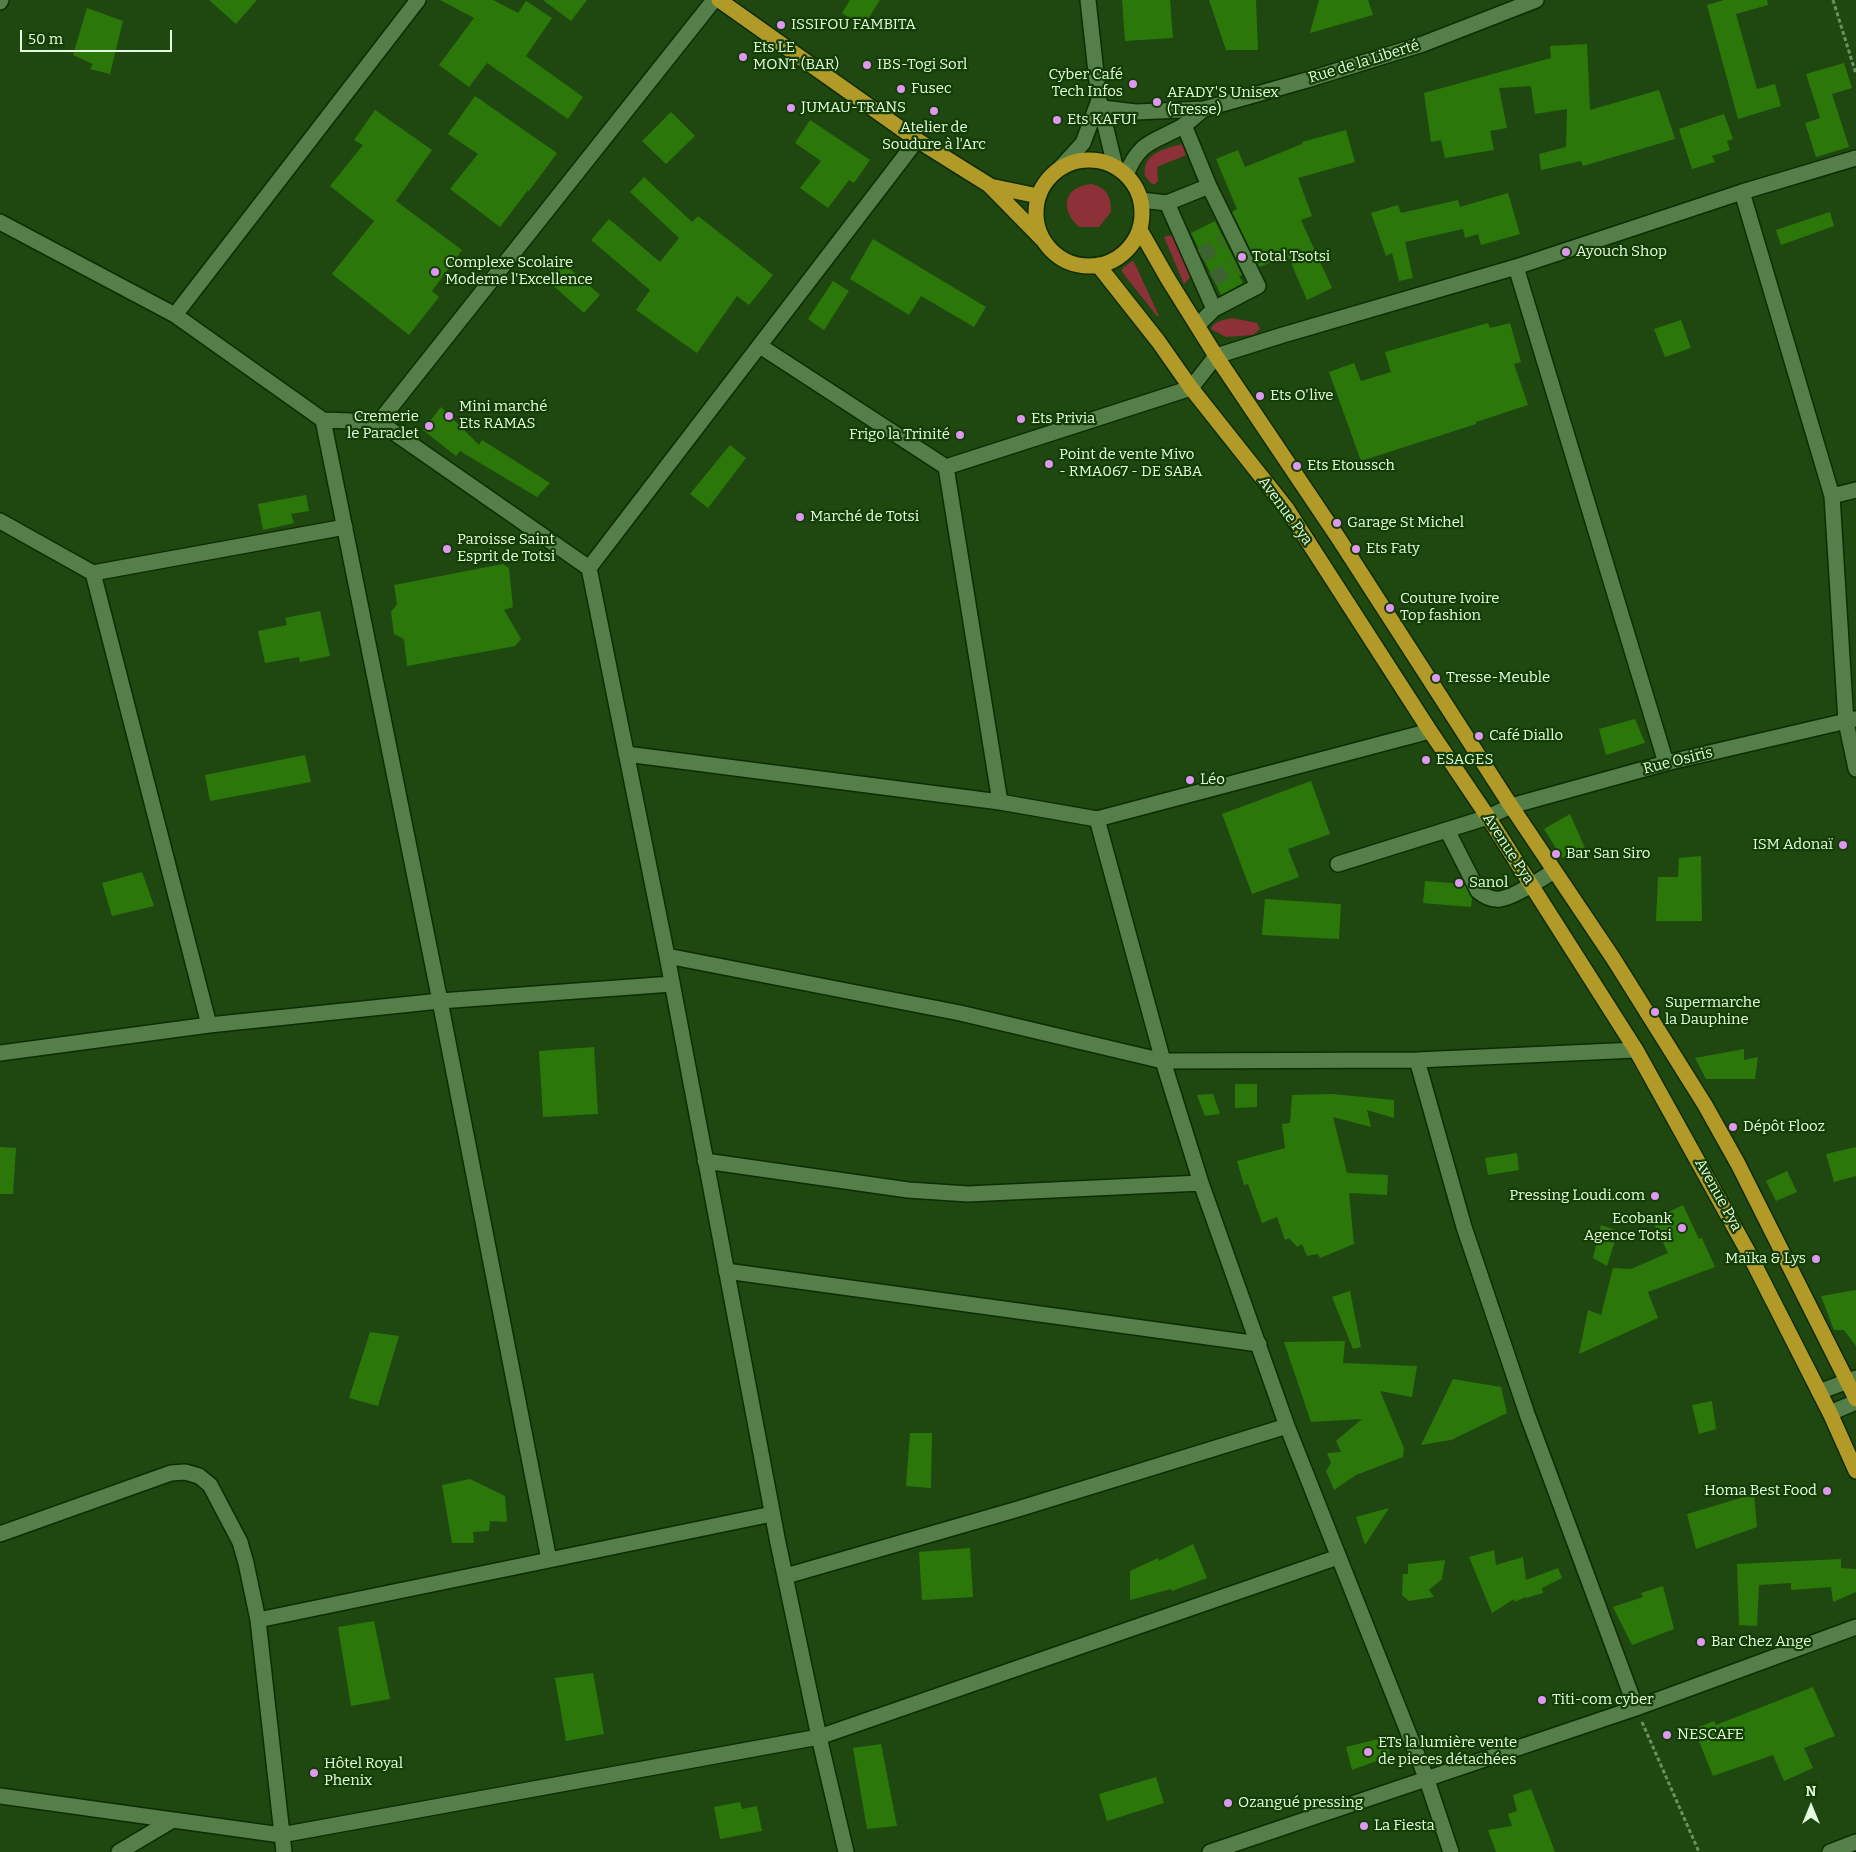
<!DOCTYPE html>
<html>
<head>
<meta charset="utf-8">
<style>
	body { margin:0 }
	#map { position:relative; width:1856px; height:1852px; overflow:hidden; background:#1f4811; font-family:Bitter,serif }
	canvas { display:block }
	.north { position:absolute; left:1786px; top:1782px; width:50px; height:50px; -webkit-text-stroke:4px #143d05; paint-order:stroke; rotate:0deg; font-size:14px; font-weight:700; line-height:20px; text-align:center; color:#e5fddf }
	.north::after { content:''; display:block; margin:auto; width:18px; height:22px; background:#e5fddf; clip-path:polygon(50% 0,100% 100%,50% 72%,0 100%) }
	.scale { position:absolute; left:20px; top:30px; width:152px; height:22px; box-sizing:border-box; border:2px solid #e5fddf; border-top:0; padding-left:6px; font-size:15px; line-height:18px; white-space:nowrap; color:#e5fddf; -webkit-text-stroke:4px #143d05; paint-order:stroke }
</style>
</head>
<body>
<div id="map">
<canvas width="1856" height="1852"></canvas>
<div class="north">N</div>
<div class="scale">50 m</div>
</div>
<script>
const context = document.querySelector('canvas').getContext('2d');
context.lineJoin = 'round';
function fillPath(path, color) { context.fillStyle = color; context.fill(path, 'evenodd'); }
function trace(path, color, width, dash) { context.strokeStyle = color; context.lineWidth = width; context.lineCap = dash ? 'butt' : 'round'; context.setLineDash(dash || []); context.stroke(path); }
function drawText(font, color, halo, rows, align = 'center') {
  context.font = font + ' Bitter,serif'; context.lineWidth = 4.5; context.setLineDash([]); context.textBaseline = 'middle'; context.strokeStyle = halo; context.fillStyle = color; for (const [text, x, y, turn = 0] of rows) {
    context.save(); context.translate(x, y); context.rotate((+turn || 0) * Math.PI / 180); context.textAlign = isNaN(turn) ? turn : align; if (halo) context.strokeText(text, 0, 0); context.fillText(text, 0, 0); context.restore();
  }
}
fillPath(new Path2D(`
	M1182,144L1186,155L1157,167L1158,181L1155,184H1152L1145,176C1142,153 1164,149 1182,144Z
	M1092,184C1108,189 1111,197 1111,212L1099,227H1079C1059,209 1064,186 1092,184Z
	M1172,235L1178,238L1193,274L1184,284L1164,237Z
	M1132,261L1134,262L1159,316H1157L1122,272V269Z
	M1232,318L1257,323L1260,329L1253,335L1226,337L1211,329C1214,321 1224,320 1232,318Z`), '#8d3139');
fillPath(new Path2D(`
	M209,0H257L236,24Z
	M440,0H493L518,13L526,1L552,18L526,56L583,97L568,119L487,63L469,87L439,65L474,18Z
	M543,0H587L571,21Z
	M850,0H880L863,27L842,13Z
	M1122,0H1170L1173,38L1125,41Z
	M1209,0H1256L1258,50H1226Z
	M1319,0H1368L1373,15L1310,33Z
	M1724,0H1767L1768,5L1736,14L1757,89L1775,84L1781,106L1738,119L1707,5Z
	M87,8L123,21L110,74L90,69L93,64L73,55Z
	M1587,44L1590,110L1659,90L1675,139L1583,166L1581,161L1541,170L1539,154L1566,147L1567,109L1535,114L1531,86L1499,88L1507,128L1490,131L1494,150L1445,158L1441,140L1431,142L1424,93L1551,58L1550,46Z
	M1844,63L1852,88L1832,94L1849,147L1816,157L1805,123L1820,118L1806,74Z
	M475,96L557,153L529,191L528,190L500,227L450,189L478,154L448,134Z
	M375,110L432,150L396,201L462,250L432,291L439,297L409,335L332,274L374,221L330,186L363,145L354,140Z
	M671,112L695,136L666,164L642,141Z
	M1724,114L1733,139L1727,141L1730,150L1712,156L1715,162L1692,169L1679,129Z
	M810,120L870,160L854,183L849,180L828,208L800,188L821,161L795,143Z
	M1346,130L1355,162L1298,178L1312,216L1301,220L1332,288L1307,300L1288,256L1259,267L1232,212L1237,209L1216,159L1238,150L1245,167L1302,144V142Z
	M644,177L692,222L698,216L773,275L749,305L737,296L697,353L636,310L650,290L591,240L609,219L660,262L679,238L630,192Z
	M1508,193L1520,234L1481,245L1478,234L1465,238L1463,229L1405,242L1413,278L1399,281L1392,253L1386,256L1371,213L1398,205L1401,213L1458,200L1460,207Z
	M1830,212L1834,226L1781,245L1776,230Z
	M1215,221L1242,275L1239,276L1243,283L1221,295L1191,233Z
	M873,239L986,307L974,327L921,296L909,315L850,279Z
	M563,263L600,295L584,313L548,281Z
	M833,281L849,291L824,330L808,319Z
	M1681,320L1691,348L1665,357L1654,329Z
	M1488,323L1490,328L1510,323L1521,362L1514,364L1528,405L1476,422V424L1361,461L1329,372L1354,363L1361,381L1391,372L1385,352Z
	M441,407L479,445L482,440L550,483L537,497L460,451L456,456L423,430Z
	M730,445L746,458L708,508L690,494Z
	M306,495L309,511L291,514L294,523L263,530L258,504Z
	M503,564L509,568L513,607L504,610L521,639L515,646L407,666L404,639L394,634L391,612L397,604L394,585Z
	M320,611L330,656L300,662L299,657L265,663L258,631L287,625L285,618Z
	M1635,719L1645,743L1606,755L1599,729Z
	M305,755L311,782L210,801L205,775Z
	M1311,781L1330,834L1288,849L1299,877L1252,894L1222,814Z
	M1570,814L1585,848L1562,858L1544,829Z
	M1701,856L1702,921H1656L1658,877H1678L1679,858Z
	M142,872L154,906L112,916L102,883Z
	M1425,881L1464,884L1472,898L1471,907L1423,903Z
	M1265,899L1341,904L1339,939L1262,935Z
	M594,1047L598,1114L543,1117L539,1051Z
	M1744,1049V1060L1758,1057L1755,1079H1706L1695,1058Z
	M1235,1084H1257V1107L1235,1108Z
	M1213,1094L1220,1114L1205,1116L1197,1095Z
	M1332,1094L1394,1100V1118L1367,1110L1371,1127L1333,1117L1347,1173L1388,1175L1387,1195L1349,1193L1354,1244L1320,1258L1318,1254L1307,1256L1302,1244L1297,1247L1289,1238L1285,1240L1277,1217L1262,1223L1248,1184L1244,1185L1237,1161L1285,1148L1282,1124L1290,1123L1292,1095Z
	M0,1147L16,1148L13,1194H0Z
	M1856,1147V1176L1834,1182L1826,1154Z
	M1517,1153L1519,1170L1488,1175L1485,1158Z
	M1787,1171L1797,1192L1776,1201L1766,1181Z
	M1683,1205L1699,1239L1702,1238L1715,1267L1648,1292L1658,1318L1579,1354L1588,1310L1601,1315L1613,1268L1631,1269L1668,1253L1652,1220Z
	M1601,1225L1618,1231L1607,1266L1593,1258Z
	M1856,1290V1346L1844,1330H1834L1821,1296Z
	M1350,1291L1361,1347L1353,1349L1332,1297Z
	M370,1332L399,1336L378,1406L349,1398Z
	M1345,1341L1343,1363L1417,1366L1412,1397L1380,1391L1404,1448L1403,1457L1356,1475L1334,1490L1326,1471L1331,1463L1327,1453L1341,1452L1336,1441L1362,1419L1311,1422L1284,1342Z
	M1453,1379L1501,1387L1507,1413L1451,1440L1421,1445Z
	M1712,1401L1716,1429L1699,1434L1692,1405Z
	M910,1433H932L931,1488L906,1486Z
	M470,1479L505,1496L507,1522L490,1521L489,1531L473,1532L474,1543H452L442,1485Z
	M1754,1494L1757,1527L1696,1549L1687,1514Z
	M1389,1508L1365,1545L1356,1517Z
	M1193,1544L1207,1578L1172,1591L1171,1589L1130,1600V1571L1158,1558L1159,1561Z
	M970,1548L973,1597L922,1600L919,1552Z
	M1494,1550L1496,1565L1523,1557L1526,1580L1558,1568L1562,1578L1542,1588L1543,1593L1526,1598L1525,1597L1515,1602L1514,1599L1492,1613L1469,1557Z
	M1841,1559V1568L1856,1569V1592L1833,1602L1831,1587L1791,1590V1583L1759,1585L1757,1626L1739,1625L1737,1564Z
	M1445,1560L1442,1579L1429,1590L1434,1597L1409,1601L1402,1595L1403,1574H1408V1564Z
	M1663,1586L1674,1629L1632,1645L1613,1607L1643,1597L1641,1593Z
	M374,1621L390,1699L351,1706L338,1627Z
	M593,1673L604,1734L566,1741L555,1678Z
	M1813,1687L1835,1736L1804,1748L1813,1768L1784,1781L1773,1755L1713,1776L1694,1729L1714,1721L1716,1725Z
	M1387,1737L1390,1756L1352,1770L1346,1747Z
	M881,1744L897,1826L867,1829L853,1748Z
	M1156,1777L1164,1803L1107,1821L1099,1794Z
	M1531,1789L1555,1852H1496L1488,1830L1512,1826L1508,1814L1517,1811L1513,1795Z
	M740,1802L742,1809L757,1806L762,1831L720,1839L714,1807Z`), '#2c770a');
trace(new Path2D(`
	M1201,256L1222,242
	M1213,279L1234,266`), '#3d6330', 15, [15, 8]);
const minor = new Path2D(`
	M1088,0L1099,100L1115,166
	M0,2L1,0
	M1102,108L1136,112L1204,109L1307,80L1423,44L1536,0
	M1184,125L1209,186
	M1061,167L1083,143L1099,100
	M1126,175C1140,140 1153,143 1183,126C1190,122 1197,114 1204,109
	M1742,192L1832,496L1846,722L1856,769
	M1141,200L1167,203L1209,186L1258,286L1214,309L1198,325
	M1167,203L1214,309
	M0,222L175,315L323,420L379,422L589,568L667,956L778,1543L819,1737L846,1852
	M1516,267L1666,763
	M175,315L418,0
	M760,346L946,467L1191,388L1216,356L1283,335L1516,267L1742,192L1856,158
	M323,420L440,1001L549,1560
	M379,422L714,0
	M946,467L1000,802
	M1832,496L1856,490
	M0,521L93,573L345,527
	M589,568L917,140
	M93,573L209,1025
	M626,754L1000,802L1097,819L1430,731
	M1097,819L1163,1061L1201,1183L1287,1426L1427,1780L1451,1852
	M1447,830L1478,891C1484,896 1492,900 1500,899C1513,898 1543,878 1554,871
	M1338,864L1488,817L1511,806L1666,763L1855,719
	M667,956L960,1013L1163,1061L1417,1060L1636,1050
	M0,1053L209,1025L440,1001L672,984
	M1417,1060L1464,1227L1527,1414L1636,1708
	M705,1161L908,1190L968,1194L1201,1183
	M726,1271L1259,1344
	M1819,1392L1856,1378
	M1830,1413L1856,1402
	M0,1534L171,1473L185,1472L199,1476L210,1485L240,1542L246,1563L258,1620L284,1852
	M786,1576L1018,1509L1287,1426
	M258,1620L772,1514
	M0,1796L281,1835L819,1737L1338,1557
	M119,1852L171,1821
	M1210,1852L1636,1708L1856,1627
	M1830,1852L1856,1842`);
const major = new Path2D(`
	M719,0L917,140L989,185L1042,239
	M1036 213a53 53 0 1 1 106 0a53 53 0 1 1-106 0Z
	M990,186L1038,196
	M1140,230L1168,279L1216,356L1339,539L1511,806L1613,958L1705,1105L1738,1164L1856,1399
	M1098,265L1158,341L1191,388L1287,509L1430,731L1488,817L1636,1050L1747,1250L1830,1413L1856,1471`);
trace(minor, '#0d2c03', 18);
trace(major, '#0d2c03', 18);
trace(new Path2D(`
	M1833,0L1856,74
	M1642,1722L1699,1852`), '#6d8f62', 3, [4, 2.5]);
trace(minor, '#547f48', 15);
trace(major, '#b29a28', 15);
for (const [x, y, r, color] of [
	[781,25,5,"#df98f2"],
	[743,57,5,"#df98f2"],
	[867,65,5,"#df98f2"],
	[1133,84,5,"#df98f2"],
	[901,89,5,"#df98f2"],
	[1157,102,5,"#df98f2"],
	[791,108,5,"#df98f2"],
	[934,111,5,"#df98f2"],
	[1057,120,5,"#df98f2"],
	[1566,252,5,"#df98f2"],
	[1242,257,5,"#df98f2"],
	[435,272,5,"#df98f2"],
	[1260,396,5,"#df98f2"],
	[449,416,5,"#df98f2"],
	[1021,419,5,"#df98f2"],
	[429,426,5,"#df98f2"],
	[960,435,5,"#df98f2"],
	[1049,464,5,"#df98f2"],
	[1297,466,5,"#df98f2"],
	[800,517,5,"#df98f2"],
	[1337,523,5,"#df98f2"],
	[447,549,5,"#df98f2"],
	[1356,549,5,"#df98f2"],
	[1390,608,5,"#df98f2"],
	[1436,678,5,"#df98f2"],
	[1479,736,5,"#df98f2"],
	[1426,760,5,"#df98f2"],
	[1190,780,5,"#df98f2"],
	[1843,845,5,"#df98f2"],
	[1556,854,5,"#df98f2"],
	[1459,883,5,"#df98f2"],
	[1655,1012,5,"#df98f2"],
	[1733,1127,5,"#df98f2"],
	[1655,1196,5,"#df98f2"],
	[1682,1228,5,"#df98f2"],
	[1816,1259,5,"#df98f2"],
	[1827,1491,5,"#df98f2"],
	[1701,1642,5,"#df98f2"],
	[1542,1700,5,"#df98f2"],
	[1667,1735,5,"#df98f2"],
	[1368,1752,5,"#df98f2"],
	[314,1773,5,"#df98f2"],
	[1228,1803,5,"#df98f2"],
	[1364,1826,5,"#df98f2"]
]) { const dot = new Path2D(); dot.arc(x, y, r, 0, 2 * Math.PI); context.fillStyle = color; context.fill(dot); trace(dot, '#143d05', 2); }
drawText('15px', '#e5fddf', '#143d05', [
	["ISSIFOU FAMBITA",791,25],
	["Ets LE",753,48],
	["MONT (BAR)",753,65],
	["IBS-Togi Sorl",877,65],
	["Cyber Café",1123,75,"right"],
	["Tech Infos",1123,92,"right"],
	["Fusec",911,89],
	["AFADY'S Unisex",1167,93],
	["(Tresse)",1167,110],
	["JUMAU-TRANS",801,108],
	["Ets KAFUI",1067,120],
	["Atelier de",934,128,"center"],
	["Soudure à l'Arc",934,145,"center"],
	["Ayouch Shop",1576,252],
	["Total Tsotsi",1252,257],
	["Complexe Scolaire",445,263],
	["Moderne l'Excellence",445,280],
	["Ets O'live",1270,396],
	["Mini marché",459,407],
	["Ets RAMAS",459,424],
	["Cremerie",419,417,"right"],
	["le Paraclet",419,434,"right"],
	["Ets Privia",1031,419],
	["Frigo la Trinité",950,435,"right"],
	["Point de vente Mivo",1059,455],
	["- RMA067 - DE SABA",1059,472],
	["Ets Etoussch",1307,466],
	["Marché de Totsi",810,517],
	["Garage St Michel",1347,523],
	["Paroisse Saint",457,540],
	["Esprit de Totsi",457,557],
	["Ets Faty",1366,549],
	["Couture Ivoire",1400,599],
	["Top fashion",1400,616],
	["Tresse-Meuble",1446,678],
	["Café Diallo",1489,736],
	["ESAGES",1436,760],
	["Léo",1200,780],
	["ISM Adonaï",1833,845,"right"],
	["Bar San Siro",1566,854],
	["Sanol",1469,883],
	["Supermarche",1665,1003],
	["la Dauphine",1665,1020],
	["Dépôt Flooz",1743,1127],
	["Pressing Loudi.com",1645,1196,"right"],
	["Ecobank",1672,1219,"right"],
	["Agence Totsi",1672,1236,"right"],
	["Maïka & Lys",1806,1259,"right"],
	["Homa Best Food",1817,1491,"right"],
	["Bar Chez Ange",1711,1642],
	["Titi-com cyber",1552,1700],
	["NESCAFE",1677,1735],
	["ETs la lumière vente",1378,1743],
	["de pieces détachées",1378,1760],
	["Hôtel Royal",324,1764],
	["Phenix",324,1781],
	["Ozangué pressing",1238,1803],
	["La Fiesta",1374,1826]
], 'left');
drawText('15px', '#e5fddf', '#143d05', [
	["Rue de la Liberté",1364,62,-17],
	["Avenue Pya",1285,511,54],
	["Rue Osiris",1678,761,-14],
	["Avenue Pya",1508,849,57],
	["Avenue Pya",1718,1195,61]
]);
</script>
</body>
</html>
